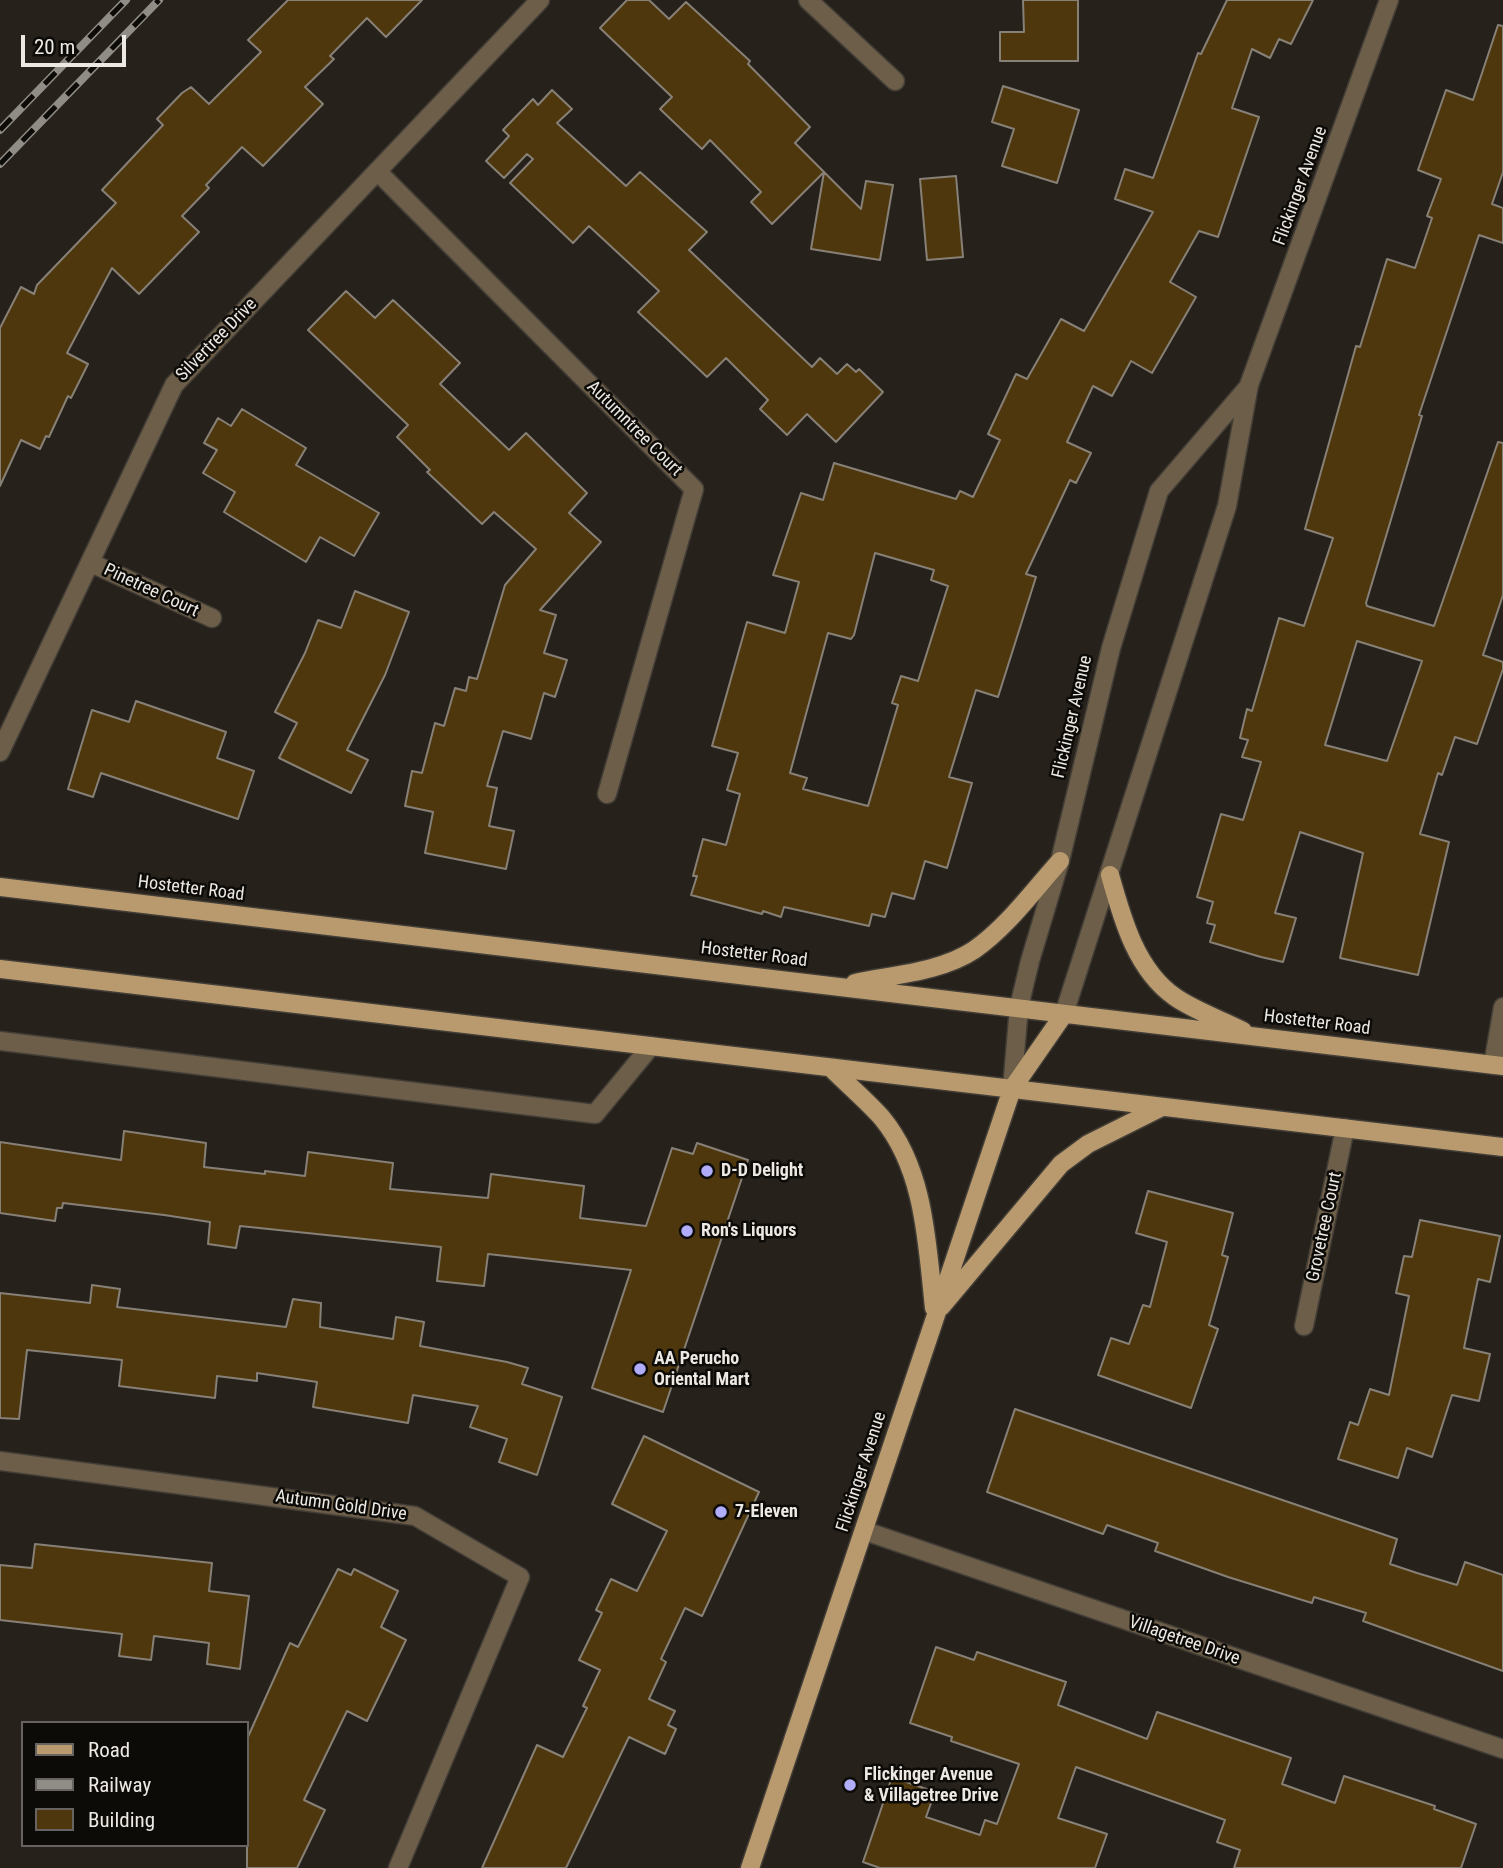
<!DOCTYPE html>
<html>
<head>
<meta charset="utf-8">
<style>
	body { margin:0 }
	#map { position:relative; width:1503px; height:1868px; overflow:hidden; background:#26211a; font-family:"Roboto Condensed",sans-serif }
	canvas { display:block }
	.legend { position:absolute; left:21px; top:1721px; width:228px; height:126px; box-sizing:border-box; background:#0d0b08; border:2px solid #666360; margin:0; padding:9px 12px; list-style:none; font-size:21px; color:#ece8e3 }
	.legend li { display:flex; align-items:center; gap:14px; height:35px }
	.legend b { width:35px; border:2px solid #666360 }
	.scale { position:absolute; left:21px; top:35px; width:105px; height:32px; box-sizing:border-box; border:4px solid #ece8e3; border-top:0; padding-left:9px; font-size:21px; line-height:24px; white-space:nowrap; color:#ece8e3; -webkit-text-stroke:5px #0d0b08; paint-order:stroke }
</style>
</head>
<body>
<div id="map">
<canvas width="1503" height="1868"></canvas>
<ul class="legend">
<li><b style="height:9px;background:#b89a6e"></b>Road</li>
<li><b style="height:9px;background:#908c86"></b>Railway</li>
<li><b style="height:19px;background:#4f370d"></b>Building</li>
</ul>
<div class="scale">20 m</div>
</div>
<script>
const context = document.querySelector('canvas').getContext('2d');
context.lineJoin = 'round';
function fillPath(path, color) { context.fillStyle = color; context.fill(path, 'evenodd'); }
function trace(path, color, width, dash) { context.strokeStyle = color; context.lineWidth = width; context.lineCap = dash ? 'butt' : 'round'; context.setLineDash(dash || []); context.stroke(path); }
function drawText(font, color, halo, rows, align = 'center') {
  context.font = font + ' "Roboto Condensed",sans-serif'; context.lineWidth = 5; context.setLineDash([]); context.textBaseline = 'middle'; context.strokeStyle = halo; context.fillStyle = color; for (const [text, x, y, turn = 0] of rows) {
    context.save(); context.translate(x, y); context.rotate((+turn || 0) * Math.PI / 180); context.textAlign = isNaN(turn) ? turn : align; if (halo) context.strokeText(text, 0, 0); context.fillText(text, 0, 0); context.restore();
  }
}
const building = new Path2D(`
	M288,0H422L386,37L367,18L330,56L334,59L305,87L323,104L263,166L242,147L206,185L209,188L182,216L199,232L139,294L112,268L67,353L88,364L71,398L68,396L49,437L46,436L40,449L21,440L0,486V328L21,287L34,294L37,285L116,203L102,190L163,125L157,119L182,93L191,87L209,104L261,52L248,40Z
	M627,0H649L669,19L686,2L750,61L748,64L810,127L795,143L861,209L866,181L893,185L880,260L811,249L824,172L772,224L751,202L761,192L710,140L702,149L660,109L672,97L600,28Z
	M1023,0H1078V61H1000V32H1024Z
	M1227,0H1313L1291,44L1279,39L1270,58L1252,49L1232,108L1259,117L1218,237L1199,231L1170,282L1196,297L1152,373L1131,361L1112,396L1093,386L1067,442L1091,453L1076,483L1070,480L1026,574L1036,577L998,697L976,690L949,777L972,783L947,868L925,861L914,899L892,893L885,917L872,914L869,926L784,907L781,917L763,911L762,914L691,895L697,876H693L703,839L726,845L740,794L727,790L738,753L712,746L747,622L785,633L799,582L773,575L801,493L823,500L834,463L956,499L960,491L973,497L1000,440L988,434L1016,374L1027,379L1061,319L1084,331L1153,212L1115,199L1125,169L1153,178L1198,53L1201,54ZM875,553L934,570L931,580L948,586L918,681L901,676L892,703L898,705L868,806L803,789L807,778L790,773L828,633L851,639L854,635Z
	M1498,25L1503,26V172L1492,204L1503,208V243L1479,235L1419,415L1422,416L1366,603L1367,606L1434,626L1498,442L1503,443V595L1483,655L1503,662V669L1477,744L1455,737L1442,775L1438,773L1420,834L1449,842L1418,975L1340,958L1363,853L1300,832L1275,913L1296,918L1283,962L1261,957L1210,942L1215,925L1207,923L1213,902L1197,897L1221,814L1243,820L1261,762L1242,757L1248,740L1240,738L1247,709L1252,711L1279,618L1304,626L1333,538L1305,529L1356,346L1360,347L1387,259L1415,268L1432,218L1427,216L1441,179L1418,170L1446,90L1473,100ZM1357,641L1422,661L1387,761L1325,745Z
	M1003,86L1079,110L1057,183L1002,166L1014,129L992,122Z
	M552,90L572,109L557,123L626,186L640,172L707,232L689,250L812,367L820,358L837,374L847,364L856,372L859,369L883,392L836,442L807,414L787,435L760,409L768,400L726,358L707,377L666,338L638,312L659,291L589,226L573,243L510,183L533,159L527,154L504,178L486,161L509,136L503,130L533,99L538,105Z
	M956,176L963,257L927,260L920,179Z
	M346,291L375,318L393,300L460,363L440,384L509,450L526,433L587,493L569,513L601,542L540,610L556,615L544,653L567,660L555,697L544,693L531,739L503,731L487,786L497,788L489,826L514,831L506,869L425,853L433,812L405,806L412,771L422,773L435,723L444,726L455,688L466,691L469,677L477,679L505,585L536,549L494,512L482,524L427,472L430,470L397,437L408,425L308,330Z
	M242,409L306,448L296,465L379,513L354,556L320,537L306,562L224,512L235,492L203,473L217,450L204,443L218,418L231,426Z
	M355,591L409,612L385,675L347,750L368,760L351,793L279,758L297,723L275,712L305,653L318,620L341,628Z
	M136,701L226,732L217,758L254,771L238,819L101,773L93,797L68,789L92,710L129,722Z
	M124,1131L206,1143L204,1167L265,1174V1171L305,1176L308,1152L393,1163L390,1189L488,1198L491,1174L584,1186L580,1218L646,1226L672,1148L693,1154L697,1143L748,1160L663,1412L592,1388L631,1270L488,1254L484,1286L437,1281L441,1247L240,1226L236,1248L208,1244L210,1222L164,1215L63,1203L62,1208H57L55,1221L0,1213V1142L121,1160Z
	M1148,1191L1233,1213L1222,1255L1228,1257L1209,1325L1218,1329L1191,1408L1098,1375L1111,1338L1129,1344L1143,1305L1150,1307L1167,1242L1136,1233Z
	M1420,1220L1500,1236L1490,1282L1478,1279L1464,1348L1490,1354L1479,1401L1452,1395L1432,1457L1407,1448L1398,1478L1338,1459L1350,1422L1358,1425L1370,1389L1389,1395L1409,1296L1396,1293L1404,1256L1412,1257Z
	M92,1285L120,1289L117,1307L286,1327L293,1299L321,1303L320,1327L393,1339L396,1317L424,1322L420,1346L507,1362L528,1368L522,1384L562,1397L537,1475L499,1462L507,1439L470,1427L478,1406L413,1395L408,1423L313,1407L317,1382L257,1373V1381L217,1376L215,1398L119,1386L122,1360L27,1350L19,1419L0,1418V1293L90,1303Z
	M1015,1409L1397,1539L1390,1564L1417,1573L1457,1585L1465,1562L1503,1575V1671L1363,1621L1366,1613L1314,1597L1312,1603L1228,1577L1155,1551L1158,1543L1107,1525L1103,1534L987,1492Z
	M644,1436L759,1492L702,1616L685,1608L661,1659L666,1662L649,1699L675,1711L668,1725L676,1729L665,1754L629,1737L566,1868H482L537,1745L563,1757L587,1708L583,1706L600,1670L579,1660L602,1613L596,1610L611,1579L637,1591L667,1531L612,1504Z
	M35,1544L212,1563L209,1591L249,1596L240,1669L207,1664L209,1643L154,1636L151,1660L119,1656L122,1634L0,1620V1565L32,1568Z
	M338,1569L351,1575L354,1569L398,1591L381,1627L406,1640L367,1721L347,1711L304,1800L325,1810L297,1868H247V1739L290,1643L298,1647Z
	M936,1647L974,1660L977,1652L1066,1682L1058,1705L1147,1739L1157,1712L1291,1758L1282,1784L1335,1803L1344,1776L1435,1806L1434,1809L1476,1824L1461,1868H1234L1240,1850L1217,1842L1225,1820L1076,1767L1058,1818L1107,1834L1095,1868H880L863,1862L892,1777L935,1792L926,1817L980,1835L985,1820L997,1824L1019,1764L951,1741L952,1737L910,1723Z`);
fillPath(building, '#4f370d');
trace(building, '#878077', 2);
const minor = new Path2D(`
	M808,0L895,81
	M379,173L694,489L607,794
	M91,563L212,618
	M0,752L174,385L540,0
	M1064,1014L1227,506L1249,385L1389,0
	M0,1041L595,1114L651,1046
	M1493,1065L1503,1007
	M1012,1089L1019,1007L1030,961L1060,861L1111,648L1159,491L1249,386
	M1304,1326L1345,1128
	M0,1461L415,1516L520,1577L398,1868
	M865,1531L1503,1749`);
const major = new Path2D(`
	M1110,875C1122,918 1136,970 1175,997C1195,1011 1222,1020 1243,1031
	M0,887L1503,1066
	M0,969L1503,1147
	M855,983C892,975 941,972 974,950C1007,927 1033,891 1060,861
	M832,1069C848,1085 867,1101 882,1118C925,1170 927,1244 934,1308
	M941,1307L1061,1164L1088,1144L1162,1107
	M750,1868L1012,1089L1064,1014`);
trace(minor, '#423d36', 21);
trace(major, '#423d36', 21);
trace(minor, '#6c5e49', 18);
trace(major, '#b89a6e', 18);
const rail = new Path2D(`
	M0,130L126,0
	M0,164L159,0`);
trace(rail, '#908c86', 8);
trace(rail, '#0d0b08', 5, [16]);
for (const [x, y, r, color] of [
	[707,1171,7,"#b1adfa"],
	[687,1231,7,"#b1adfa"],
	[640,1369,7,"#b1adfa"],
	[721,1512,7,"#b1adfa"],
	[850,1785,7,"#b1adfa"]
]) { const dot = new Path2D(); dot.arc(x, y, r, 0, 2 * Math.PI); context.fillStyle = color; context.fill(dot); trace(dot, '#0d0b08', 2.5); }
drawText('18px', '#ece8e3', '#0d0b08', [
	["Flickinger Avenue",1301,186,-70],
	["Silvertree Drive",217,340,-46],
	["Autumntree Court",634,429,45],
	["Pinetree Court",151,591,25],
	["Flickinger Avenue",1073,717,-77],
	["Hostetter Road",191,889,7],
	["Hostetter Road",754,955,7],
	["Hostetter Road",1317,1023,7],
	["Grovetree Court",1325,1227,-78],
	["Flickinger Avenue",862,1472,-72],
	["Autumn Gold Drive",341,1506,8],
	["Villagetree Drive",1184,1641,19]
]);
drawText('bold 18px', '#ece8e3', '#0d0b08', [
	["D-D Delight",721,1171],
	["Ron's Liquors",701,1231],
	["AA Perucho",654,1359],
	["Oriental Mart",654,1380],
	["7-Eleven",735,1512],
	["Flickinger Avenue",864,1775],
	["& Villagetree Drive",864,1796]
], 'left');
</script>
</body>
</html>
